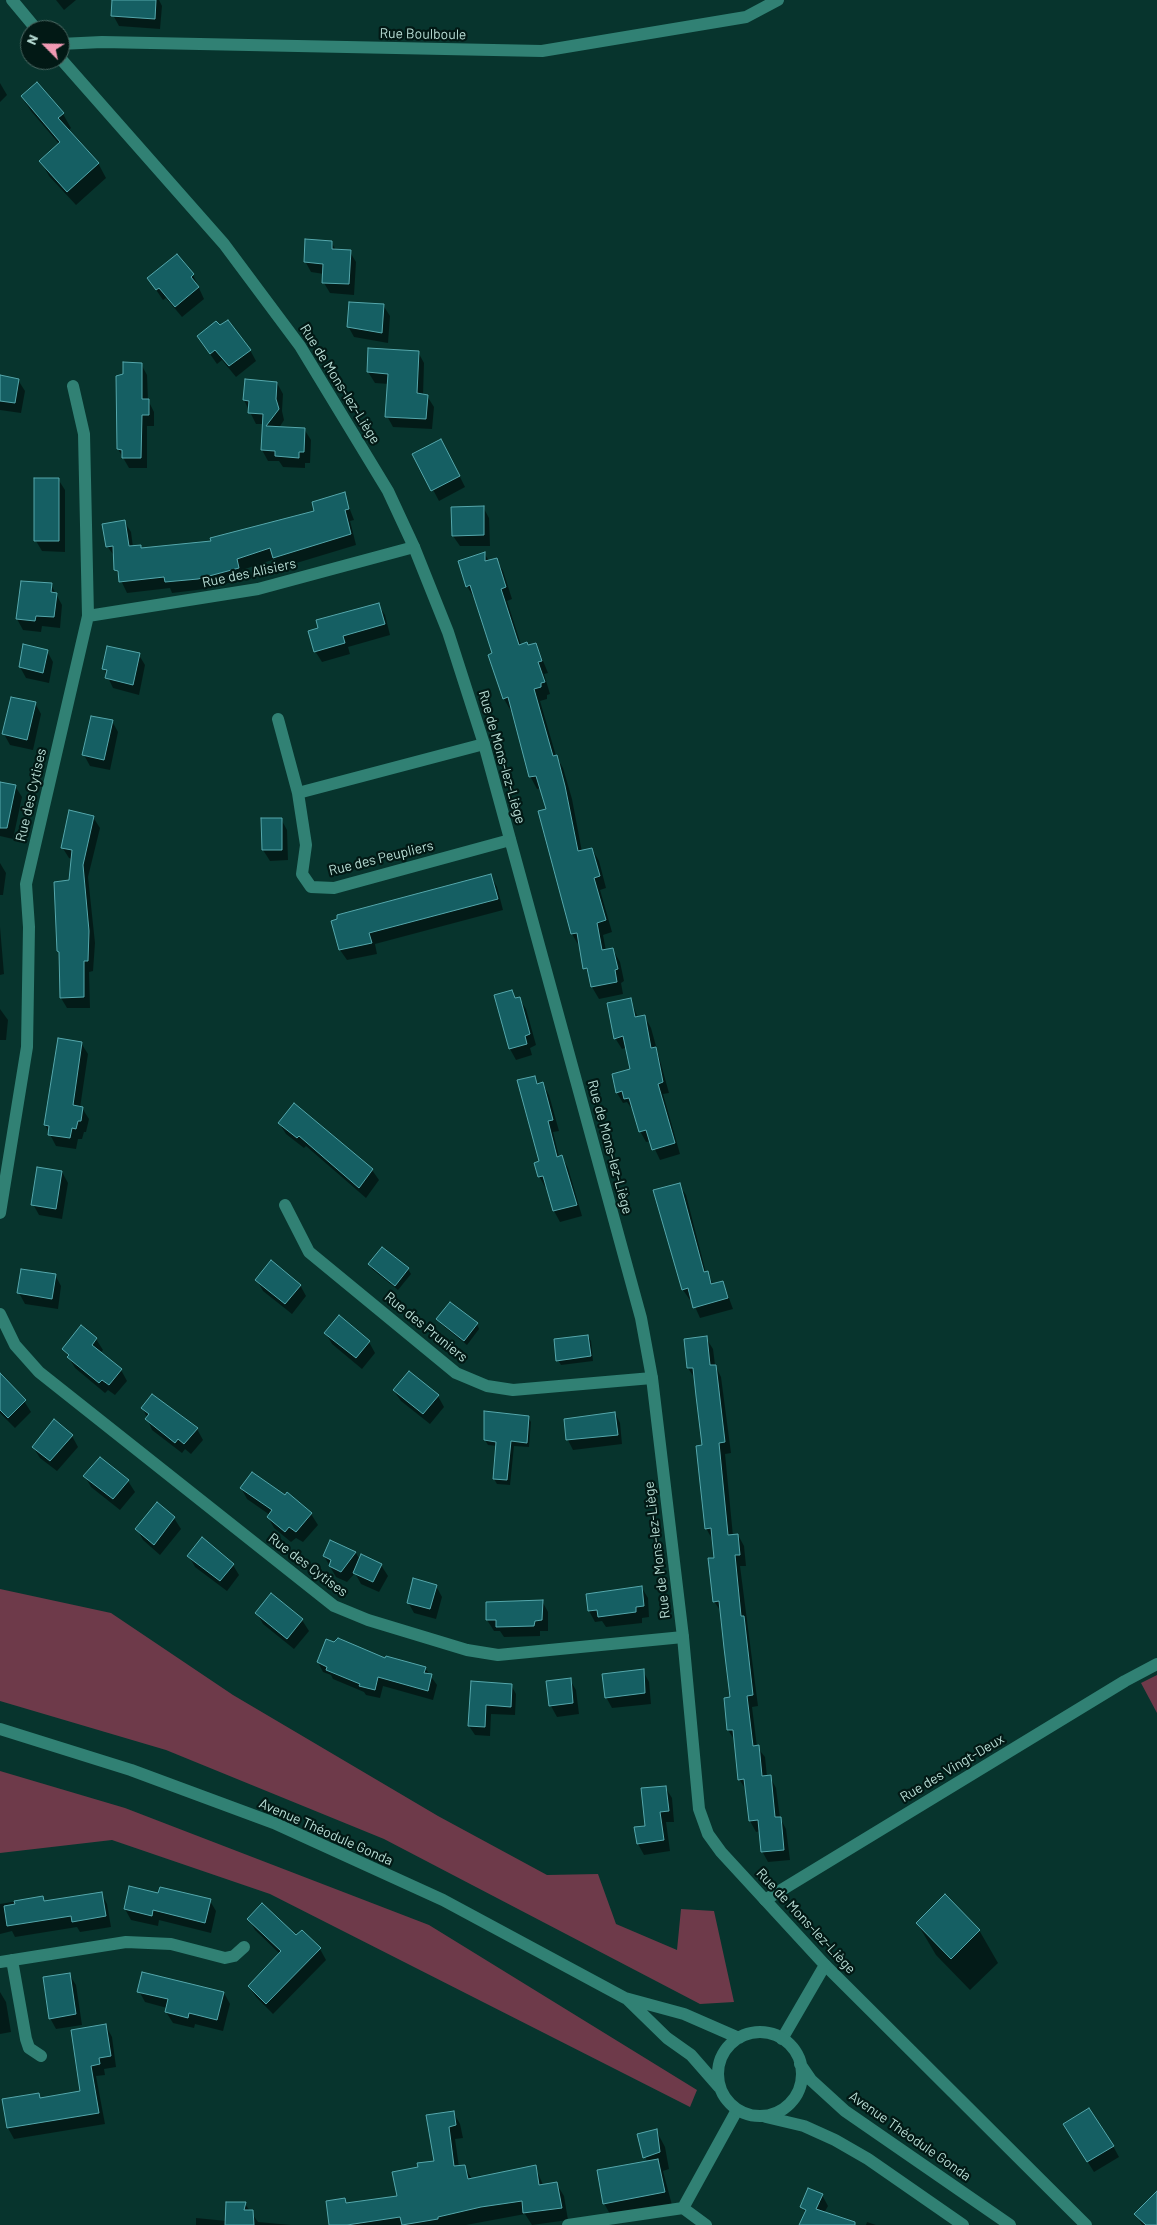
<!DOCTYPE html>
<html>
<head>
<meta charset="utf-8">
<style>
	body { margin:0 }
	#map { position:relative; width:1157px; height:2225px; overflow:hidden; background:#07342d; font-family:Barlow,sans-serif }
	canvas { display:block }
	.north { position:absolute; left:20px; top:20px; width:50px; height:50px; box-sizing:border-box; background:#021915; border:1px solid #4b6862; border-radius:50%; rotate:293deg; font-size:14px; font-weight:700; line-height:20px; text-align:center; color:#b9ded6 }
	.north::after { content:''; display:block; margin:auto; width:18px; height:22px; background:#f19ab4; clip-path:polygon(50% 0,100% 100%,50% 72%,0 100%) }
</style>
</head>
<body>
<div id="map">
<canvas width="1157" height="2225"></canvas>
<div class="north">N</div>
</div>
<script>
const context = document.querySelector('canvas').getContext('2d');
context.lineJoin = 'round';
function paint(path, color) { context.fillStyle = color; context.fill(path, 'evenodd'); }
const toPath = rows => new Path2D(rows.map(r => 'M' + r).join(''));
function trace(path, color, width, dash) { context.strokeStyle = color; context.lineWidth = width; context.lineCap = dash ? 'butt' : 'round'; context.setLineDash(dash || []); context.stroke(path); }
function label(font, color, halo, rows, align = 'center') {
  context.font = font + ' Barlow,sans-serif'; context.lineWidth = 4.5; context.setLineDash([]); context.textBaseline = 'middle'; context.strokeStyle = halo; context.fillStyle = color; for (const [text, x, y, turn = 0] of rows) {
    context.save(); context.translate(x, y); context.rotate((+turn || 0) * Math.PI / 180); context.textAlign = isNaN(turn) ? turn : align; if (halo) context.strokeText(text, 0, 0); context.fillText(text, 0, 0); context.restore();
  }
}
const green = toPath([
	[0,1589,111,1613,233,1695,438,1816,547,1875,598,1874,616,1924,677,1950,681,1909,714,1911,734,2002,700,2004,384,1839,166,1750,0,1701],
	[1157,1675,1157,1713,1141,1683],
	[0,1771,125,1808,429,1925,697,2090,690,2107,270,1894,112,1840,0,1853]
]);
const shadow = toPath([
	[56,0,76,0,64,10],
	[114,0,159,0,162,6,160,29,119,26,113,15],
	[0,83,7,95,0,102],
	[22,97,63,114,71,128,68,131,98,163,106,178,76,205,49,176,41,161,60,145,31,111],
	[331,242,336,250,350,252,356,262,354,295,330,293,324,283,324,274,311,272,305,261],
	[177,255,193,275,204,299,182,317,166,298,163,300,148,278],
	[383,305,390,316,388,343,354,337,348,326],
	[198,337,250,350,256,361,236,377,222,360,217,364],
	[370,349,418,352,424,363,423,396,427,396,434,407,432,429,393,427,387,416,389,384,375,383,368,372],
	[141,364,147,375,148,400,154,412,154,426,147,426,147,468,129,468,118,449,124,375],
	[0,377,18,380,25,391,21,413,0,410],
	[277,383,283,394,282,411,284,420,279,428,304,429,311,440,310,463,305,463,305,468,283,467,279,461,268,461,262,450,263,424,256,424,244,400],
	[447,451,465,487,439,501,414,454],
	[58,479,65,490,65,552,42,551,36,541],
	[344,494,354,520,350,521,356,545,280,568,275,559,242,570,244,579,205,589,172,593,170,588,127,593,116,570,115,557,107,546,124,521,131,532,133,547,140,546,142,549,213,542,316,512],
	[483,507,489,518,490,546,460,546,453,536],
	[484,553,489,561,496,559,503,571,512,599,507,601,521,645,536,644,548,673,544,674,550,694,547,695,547,699,540,701,556,756,563,768,572,799,582,852,592,849,599,861,606,888,600,890,612,932,603,935,606,951,613,950,620,962,624,981,621,983,623,994,599,999,592,987,579,946,572,934,541,788,537,789,530,776,513,710,511,711,504,699,490,655,493,654,474,598,467,586],
	[22,583,51,585,62,605,60,628,42,626,41,632,23,630,17,619],
	[378,604,385,615,390,635,348,647,350,654,322,662,315,651],
	[24,646,47,651,53,662,49,683,26,678,20,667],
	[139,655,145,665,139,695,113,688,104,669],
	[35,703,41,714,33,750,10,745,4,734],
	[112,721,118,732,110,770,90,766,84,755],
	[0,783,15,786,22,797,13,839,0,836],
	[93,817,100,828,88,877,95,943,93,971,89,972,90,1008,67,1008,61,998,72,859,69,858,62,847],
	[281,819,287,830,288,860,270,861,263,850],
	[0,863,6,873,3,895,0,895],
	[491,876,497,887,503,910,375,944,377,954,347,960,340,950,339,920],
	[0,927,4,974,0,975],
	[512,991,516,999,519,998,526,1009,536,1045,530,1048,532,1055,516,1060,510,1049],
	[630,999,638,1018,645,1017,651,1028,669,1093,663,1094,680,1154,660,1160,651,1141,646,1142,640,1131,634,1109,632,1109,627,1102,623,1103,617,1093,632,1070,627,1047,622,1049,615,1038],
	[0,1009,8,1020,6,1040,0,1040],
	[59,1039,81,1043,88,1054,80,1108,82,1108,89,1119,86,1132,84,1132,82,1139,78,1139,76,1149,56,1146,45,1125],
	[534,1077,539,1085,543,1084,549,1095,559,1131,553,1132,559,1157,562,1157,568,1168,582,1216,560,1222,554,1211,547,1187,545,1187,539,1176,541,1162],
	[279,1123,372,1170,379,1180,366,1198,306,1146,304,1148,286,1134],
	[62,1172,68,1183,62,1219,39,1215,33,1204],
	[679,1185,686,1195,706,1273,714,1285,723,1282,733,1309,700,1318,692,1300,690,1300,683,1290,655,1191],
	[369,1264,408,1269,411,1274,398,1290,372,1269],
	[55,1275,61,1286,58,1309,25,1304,19,1293],
	[257,1280,300,1285,306,1296,292,1314,263,1291],
	[438,1319,477,1324,479,1329,467,1345,441,1324],
	[326,1333,369,1342,375,1353,362,1369,332,1344],
	[588,1336,591,1341,593,1361,561,1365,558,1360],
	[706,1338,713,1349,715,1365,721,1377,731,1453,725,1454,733,1536,738,1535,744,1546,746,1566,740,1566,758,1706,752,1707,757,1747,765,1757,767,1777,770,1777,776,1788,780,1818,786,1829,790,1860,768,1862,762,1851,760,1831,756,1832,750,1821,746,1790,739,1779,735,1741,728,1730,731,1698,721,1612,714,1601,716,1559,712,1539,706,1528,703,1446,695,1379,688,1368],
	[96,1339,103,1350,100,1353,121,1370,127,1381,115,1395,108,1390,105,1393,75,1368,64,1349],
	[0,1375,24,1401,31,1412,15,1428,0,1413],
	[394,1391,438,1396,444,1407,430,1424,401,1401],
	[143,1408,197,1429,203,1440,191,1454,185,1449,182,1453,152,1430],
	[615,1413,620,1423,622,1444,573,1450,568,1440,565,1420],
	[528,1417,531,1422,529,1447,514,1446,510,1485,497,1484,494,1479,497,1446,488,1445,485,1440],
	[72,1436,78,1447,57,1471,40,1458,33,1447],
	[100,1458,128,1481,135,1492,120,1510,91,1487,85,1476],
	[241,1488,311,1514,318,1525,303,1542,296,1538,291,1542,274,1528,268,1517,270,1515,247,1499],
	[157,1504,174,1518,181,1529,160,1555,143,1540,137,1529],
	[331,1542,356,1553,360,1560,381,1565,388,1576,379,1592,361,1584,355,1573,347,1582,336,1577,324,1556],
	[189,1556,233,1565,239,1575,227,1591,195,1567],
	[436,1586,442,1597,436,1619,414,1613,408,1602],
	[642,1588,648,1598,649,1617,642,1618,642,1623,606,1627,602,1621,595,1622,589,1611],
	[542,1601,548,1612,548,1631,540,1631,540,1636,504,1637,500,1631,494,1631,487,1620],
	[257,1613,302,1620,309,1631,294,1649,263,1624],
	[386,1660,425,1668,437,1685,433,1700,383,1686,380,1698,366,1695,364,1692,333,1679,331,1675,323,1672,318,1662],
	[643,1671,649,1682,651,1704,612,1708,606,1697],
	[570,1680,576,1690,579,1714,557,1717,551,1706,548,1682],
	[472,1683,511,1685,516,1694,515,1715,491,1714,490,1736,475,1735,469,1726],
	[665,1787,672,1798,674,1822,666,1822,670,1851,644,1855,638,1844,636,1828,646,1827],
	[101,1893,107,1904,111,1927,80,1932,77,1927,15,1937,12,1931,0,1934,0,1904,42,1897,45,1902],
	[159,1894,210,1901,216,1911,211,1933,159,1920,158,1926,131,1920,125,1909],
	[249,1919,320,1949,326,1960,273,2014,256,1997,249,1986,280,1954,255,1930],
	[917,1923,979,1930,998,1963,970,1990,936,1955],
	[69,1974,76,1985,82,2025,56,2029,50,2018],
	[139,1991,224,1993,230,2004,223,2031,195,2024,194,2028,173,2023,166,2012,167,2008,145,2002],
	[0,1992,6,2002,11,2032,0,2034],
	[106,2026,112,2037,116,2067,104,2069,105,2075,96,2076,105,2124,14,2139,8,2128,38,2094,41,2099,82,2092,73,2031],
	[453,2112,460,2124,463,2138,455,2139,459,2167,464,2166,472,2179,535,2166,543,2185,556,2183,564,2196,568,2220,532,2225,525,2214,466,2225,331,2225,344,2199,347,2204,398,2197,419,2168,436,2162],
	[656,2130,665,2147,669,2169,663,2171,673,2209,613,2220,604,2203,647,2162,639,2135],
	[1071,2135,1113,2146,1119,2157,1094,2172],
	[822,2195,828,2206,824,2213,845,2225,801,2225,806,2214,802,2207],
	[245,2204,258,2222,291,2225,196,2225,196,2218,227,2221],
	[1157,2207,1157,2225,1142,2225,1136,2214],
	[867,2222,876,2225,866,2225]
]);
const building = toPath([
	[112,0,156,0,155,19,111,16,112,0],
	[37,82,64,113,58,118,99,163,67,192,39,161,60,142,21,96,37,82],
	[305,239,332,241,332,249,351,250,349,284,322,283,323,264,304,262,305,239],
	[177,254,194,274,191,277,199,287,175,307,159,288,156,290,147,278,177,254],
	[349,302,384,304,382,333,347,327,349,302],
	[228,320,251,350,229,366,215,350,210,354,197,336,216,321,220,325,228,320],
	[368,348,419,351,417,393,428,395,426,419,385,417,388,374,367,372,368,348],
	[123,362,142,363,142,399,149,399,149,415,142,415,141,458,122,458,122,450,117,449,116,376,123,374,123,362],
	[0,375,19,379,15,403,0,401,0,375],
	[245,379,277,382,276,399,279,409,266,426,305,428,304,452,299,452,299,458,275,456,275,451,261,450,263,414,248,413,249,401,243,400,245,379],
	[441,439,460,476,431,491,412,454,441,439],
	[34,478,59,478,59,541,34,541,34,478],
	[345,492,349,509,345,510,351,534,273,558,270,548,237,559,239,568,198,579,165,582,164,577,119,582,118,571,114,570,113,546,106,547,102,524,125,520,129,546,141,545,141,548,211,541,210,538,314,511,312,502,345,492],
	[484,506,484,535,452,536,451,507,484,506],
	[485,552,485,561,497,558,506,587,501,589,519,645,527,642,528,645,536,643,542,661,538,662,545,682,541,683,541,687,534,689,553,756,557,755,565,786,578,851,592,848,600,876,594,878,606,920,597,923,602,950,613,948,618,969,615,970,617,982,591,987,587,968,583,969,577,933,571,934,538,811,546,809,536,776,529,777,508,697,503,699,488,655,492,653,470,585,466,587,458,561,485,552],
	[21,581,52,583,51,592,57,593,54,617,36,616,35,621,16,619,21,581],
	[379,603,385,624,343,636,345,643,314,652,308,631,318,628,316,620,379,603],
	[23,644,48,650,43,673,19,667,23,644],
	[107,646,140,653,133,685,105,678,107,670,102,669,107,646],
	[11,697,36,702,27,740,2,734,11,697],
	[91,716,113,720,104,760,82,755,91,716],
	[0,782,16,785,7,828,0,828,0,782],
	[69,810,94,816,83,865,89,931,88,961,84,961,84,997,60,998,59,952,57,951,54,882,69,880,72,850,61,848,69,810],
	[261,818,282,818,282,850,262,850,261,818],
	[491,874,498,899,369,933,372,943,339,950,331,921,337,919,337,915,491,874],
	[512,990,515,998,520,997,530,1034,525,1036,527,1044,509,1049,494,995,512,990],
	[631,998,635,1017,645,1015,651,1048,656,1047,663,1082,658,1084,675,1143,652,1150,646,1130,639,1132,629,1098,624,1099,622,1091,616,1093,612,1074,630,1069,623,1036,614,1039,607,1003,631,998],
	[58,1038,82,1042,73,1105,83,1107,81,1121,78,1121,76,1129,72,1128,70,1138,48,1135,49,1126,44,1125,58,1038],
	[535,1076,537,1084,543,1082,553,1120,548,1121,557,1157,562,1155,577,1205,553,1211,543,1176,538,1177,534,1163,539,1161,517,1080,535,1076],
	[294,1103,373,1169,359,1188,299,1136,297,1138,278,1123,294,1103],
	[37,1167,62,1171,56,1209,31,1205,37,1167],
	[680,1183,704,1272,708,1271,711,1284,723,1281,728,1298,693,1308,688,1288,682,1290,653,1190,680,1183],
	[382,1247,409,1268,395,1286,368,1264,382,1247],
	[271,1260,301,1285,285,1304,255,1280,271,1260],
	[21,1269,56,1274,52,1299,17,1293,21,1269],
	[450,1302,478,1323,464,1341,436,1319,450,1302],
	[339,1315,370,1341,356,1358,324,1333,339,1315],
	[81,1325,97,1338,92,1345,122,1369,109,1385,102,1380,99,1383,67,1357,69,1355,62,1349,81,1325],
	[588,1335,591,1356,556,1361,554,1339,588,1335],
	[707,1336,710,1365,716,1365,725,1442,719,1443,728,1535,738,1534,740,1555,735,1555,741,1616,744,1616,753,1695,747,1696,753,1746,759,1745,762,1776,771,1775,775,1817,781,1817,784,1850,761,1852,758,1820,749,1821,744,1779,738,1780,733,1730,727,1730,724,1698,730,1697,724,1648,719,1601,713,1602,708,1558,714,1558,711,1528,705,1529,696,1446,702,1445,696,1396,693,1368,687,1368,684,1339,707,1336],
	[409,1371,439,1395,423,1414,393,1390,409,1371],
	[0,1373,26,1400,8,1418,0,1410,0,1373],
	[152,1394,198,1428,184,1444,178,1439,175,1443,145,1419,149,1414,141,1408,152,1394],
	[484,1411,529,1416,527,1443,511,1441,507,1480,493,1479,496,1442,484,1440,484,1411],
	[615,1412,618,1435,566,1440,564,1419,615,1412],
	[54,1419,73,1435,50,1461,32,1447,54,1419],
	[100,1457,129,1480,113,1499,83,1476,100,1457],
	[252,1472,285,1495,287,1492,312,1513,296,1532,289,1527,285,1532,267,1517,272,1510,240,1488,252,1472],
	[157,1502,175,1517,154,1545,135,1529,157,1502],
	[202,1537,234,1564,220,1581,187,1556,202,1537],
	[330,1540,356,1552,341,1572,329,1566,331,1560,323,1556,330,1540],
	[361,1554,382,1564,373,1582,353,1573,361,1554],
	[413,1578,437,1585,430,1609,407,1603,413,1578],
	[642,1586,644,1606,636,1607,636,1612,598,1617,597,1610,588,1611,586,1594,642,1586],
	[271,1593,303,1619,287,1639,255,1613,271,1593],
	[543,1600,542,1620,535,1621,534,1626,496,1627,496,1620,486,1620,486,1602,543,1600],
	[338,1638,385,1658,386,1656,426,1667,424,1673,432,1674,428,1691,378,1677,375,1690,359,1686,360,1684,326,1670,327,1667,317,1662,326,1639,334,1642,338,1638],
	[644,1669,645,1693,605,1698,602,1674,644,1669],
	[571,1678,573,1703,549,1706,546,1681,571,1678],
	[471,1681,512,1684,511,1707,486,1705,485,1727,468,1726,471,1681],
	[666,1786,669,1811,660,1812,664,1840,637,1844,634,1827,645,1826,641,1788,666,1786],
	[129,1886,158,1893,160,1887,211,1899,205,1923,153,1910,152,1916,124,1909,129,1886],
	[102,1892,106,1916,72,1922,71,1916,7,1926,4,1906,15,1904,14,1901,43,1896,44,1901,102,1892],
	[945,1894,980,1930,951,1959,916,1923,945,1894],
	[262,1903,296,1935,302,1930,321,1948,266,2004,248,1986,281,1951,247,1919,262,1903],
	[142,1972,224,1992,217,2020,189,2013,188,2018,165,2012,168,1999,137,1992,142,1972],
	[70,1973,76,2014,49,2019,43,1977,70,1973],
	[106,2024,111,2056,99,2058,100,2064,91,2066,99,2113,7,2128,2,2099,39,2093,40,2098,80,2091,71,2030,106,2024],
	[1089,2108,1114,2146,1087,2162,1063,2124,1089,2108],
	[454,2111,456,2125,449,2127,454,2166,465,2165,468,2179,536,2165,539,2185,557,2182,562,2208,523,2213,522,2201,481,2207,438,2217,438,2219,402,2225,400,2217,347,2225,329,2225,326,2201,345,2198,346,2203,397,2196,392,2172,418,2167,417,2163,434,2161,426,2115,454,2111],
	[657,2129,660,2152,643,2158,637,2134,657,2129],
	[658,2159,665,2192,603,2204,597,2170,658,2159],
	[808,2188,823,2194,816,2209,855,2222,855,2225,799,2225,806,2210,800,2207,808,2188],
	[1157,2191,1157,2225,1146,2225,1134,2214,1157,2191],
	[226,2202,246,2202,244,2210,253,2210,254,2225,225,2225,226,2202]
]);
const minor = toPath([
	[60,44,102,42,542,51,746,17,778,0],
	[88,616,258,589,414,547],
	[278,719,298,793,306,845,302,874,311,887,334,888,510,840],
	[298,793,484,744],
	[285,1205,309,1252,456,1373,487,1386,513,1390,652,1378],
	[0,1213,27,1047,29,927,26,884,88,616,84,434,73,386],
	[0,1314,15,1345,39,1372,334,1606,368,1620,467,1650,498,1655,683,1637],
	[765,1900,1125,1681,1157,1664],
	[12,1960,26,2039,29,2048,41,2056],
	[0,1962,126,1942,171,1944,225,1958,234,1956,244,1947],
	[825,1965,1086,2225],
	[683,2208,706,2225]
]);
const tertiary = toPath([
	[12,0,37,30],
	[60,58,224,244,300,346,388,491,414,547,448,632,484,744,641,1318,652,1378,683,1637,699,1809,708,1834,721,1852,825,1965,782,2039],
	[568,2225,683,2208,737,2110]
]);
const secondary = toPath([
	[0,1729,131,1770,274,1823,443,1900,625,1998,684,2014,739,2038],
	[627,1999,667,2038,691,2055,719,2087],
	'718 2074a42 42 0 1 1 84 0a42 42 0 1 1-84 0Z',
	[800,2064,811,2080,845,2111,1010,2225],
	[766,2117,804,2126,835,2140,868,2159,963,2225]
]);
const streetNames = [
	["Rue Boulboule",423,34,1],
	["Rue de Mons-lez-Liège",340,384,58],
	["Rue des Alisiers",249,573,-12],
	["Rue de Mons-lez-Liège",502,757,74],
	["Rue des Cytises",31,795,-77],
	["Rue des Peupliers",381,858,-14],
	["Rue de Mons-lez-Liège",610,1147,75],
	["Rue des Pruniers",426,1327,39],
	["Rue de Mons-lez-Liège",657,1550,-97],
	["Rue des Cytises",308,1565,37],
	["Rue des Vingt-Deux",952,1768,-31],
	["Avenue Théodule Gonda",326,1832,24],
	["Rue de Mons-lez-Liège",806,1921,47],
	["Avenue Théodule Gonda",910,2136,35]
];
paint(green, '#6e3a4a');
paint(shadow, '#0007');
paint(building, '#155f63');
trace(building, '#55a7ac', 1);
trace(minor, '#318174', 12);
trace(tertiary, '#318174', 12);
trace(secondary, '#318174', 12);
label('14px', '#b9ded6', '#021915', streetNames);
</script>
</body>
</html>
